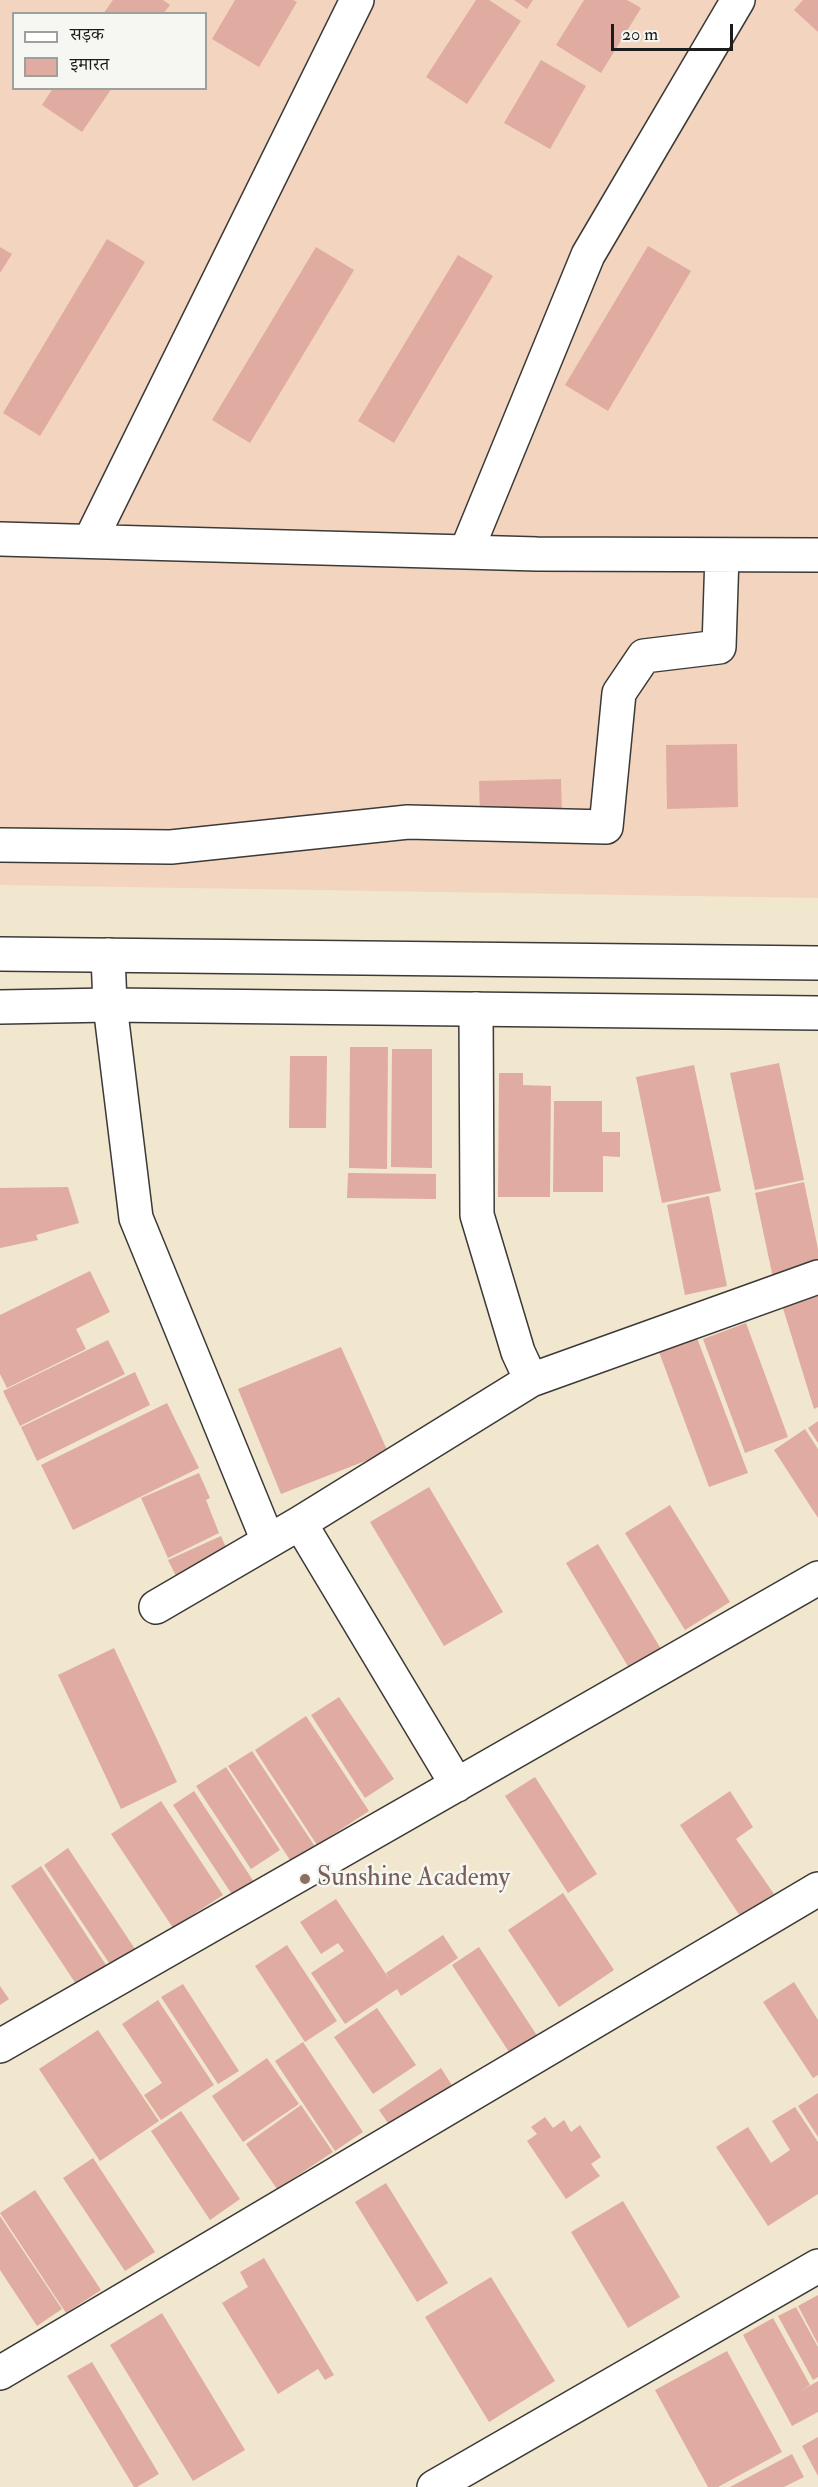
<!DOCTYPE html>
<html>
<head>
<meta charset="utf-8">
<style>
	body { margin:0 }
	#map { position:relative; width:818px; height:2487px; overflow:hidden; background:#f1e6ce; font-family:"IM FELL Double Pica","Noto Serif Devanagari",serif }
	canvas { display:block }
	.legend { position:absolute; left:12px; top:12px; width:195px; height:78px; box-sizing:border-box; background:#f6f6f2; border:2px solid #9f9f9c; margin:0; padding:8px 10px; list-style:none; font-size:18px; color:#1c1c1c }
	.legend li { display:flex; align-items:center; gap:12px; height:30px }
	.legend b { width:30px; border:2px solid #9f9f9c }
	.scale { position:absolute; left:611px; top:24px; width:122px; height:27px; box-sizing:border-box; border:3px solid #1c1c1c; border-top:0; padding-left:8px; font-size:18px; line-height:21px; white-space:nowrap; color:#1c1c1c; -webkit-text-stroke:4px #f6f6f2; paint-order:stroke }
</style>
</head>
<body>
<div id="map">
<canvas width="818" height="2487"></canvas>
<ul class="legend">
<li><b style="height:8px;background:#fff"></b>सड़क</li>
<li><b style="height:16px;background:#e0aca1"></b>इमारत</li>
</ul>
<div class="scale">20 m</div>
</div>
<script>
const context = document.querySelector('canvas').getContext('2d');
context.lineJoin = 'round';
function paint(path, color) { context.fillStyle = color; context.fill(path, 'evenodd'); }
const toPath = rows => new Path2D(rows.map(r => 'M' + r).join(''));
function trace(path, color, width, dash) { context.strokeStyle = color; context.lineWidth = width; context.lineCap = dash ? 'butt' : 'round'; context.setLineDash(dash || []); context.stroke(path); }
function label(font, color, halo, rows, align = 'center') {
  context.font = font + ' "IM FELL Double Pica",serif'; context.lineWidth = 5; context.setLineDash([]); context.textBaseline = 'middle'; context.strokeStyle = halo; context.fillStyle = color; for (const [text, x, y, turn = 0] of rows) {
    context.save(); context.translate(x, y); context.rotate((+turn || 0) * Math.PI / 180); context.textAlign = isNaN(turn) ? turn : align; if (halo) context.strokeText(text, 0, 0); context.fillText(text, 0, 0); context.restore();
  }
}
const built = toPath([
	[0,0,818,0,818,898,0,885],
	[14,14,206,14,206,88,14,88]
]);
const building = toPath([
	[113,0,163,0,170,5,163,14,103,14],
	[235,0,293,0,297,2,259,67,212,39],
	[476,0,489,0,521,21,467,104,426,77],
	[514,0,533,0,527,9],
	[584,0,627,0,641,8,601,73,556,45],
	[803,0,818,0,818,32,794,10],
	[541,60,586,86,550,149,504,123],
	[53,88,112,88,82,132,42,105],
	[107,239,145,262,40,436,3,413],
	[648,246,691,271,608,411,565,385],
	[0,247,12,254,0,273],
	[316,247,354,270,250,443,212,420],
	[458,255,493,276,394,443,358,421],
	[737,744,738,807,667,809,666,745],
	[561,779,562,814,480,815,479,781],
	[350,1047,388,1047,387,1169,349,1168],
	[392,1049,432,1049,432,1168,391,1167],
	[290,1056,327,1056,326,1128,289,1128],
	[779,1063,804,1180,755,1190,730,1073],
	[694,1065,721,1191,662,1203,636,1077],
	[499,1073,523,1073,523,1085,551,1086,550,1197,498,1197],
	[554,1101,602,1101,602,1132,620,1132,620,1157,603,1156,603,1192,553,1192],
	[348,1173,436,1174,436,1199,347,1198],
	[804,1182,818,1249,818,1269,773,1278,755,1193],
	[68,1187,79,1223,36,1235,38,1240,0,1248,0,1188],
	[709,1196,727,1286,685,1295,667,1205],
	[90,1271,110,1312,76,1329,86,1349,7,1388,0,1374,0,1315],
	[818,1294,818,1407,814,1409,782,1305],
	[746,1323,788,1437,745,1453,703,1339],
	[697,1338,748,1473,709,1487,659,1352],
	[108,1340,125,1374,20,1426,3,1391],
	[341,1347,388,1452,281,1494,238,1389],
	[135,1372,150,1405,37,1461,21,1427],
	[167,1403,199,1468,73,1530,41,1465],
	[818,1421,818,1443,808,1428],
	[805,1429,818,1449,818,1518,774,1450],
	[199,1473,210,1498,206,1500,219,1533,168,1558,141,1498],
	[429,1487,503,1612,444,1646,370,1522],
	[670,1505,730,1602,685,1630,625,1533],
	[221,1536,230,1557,178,1580,168,1560],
	[598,1544,661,1649,629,1668,566,1563],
	[114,1648,177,1782,121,1809,58,1675],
	[339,1697,394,1779,365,1798,311,1715],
	[306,1716,369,1811,317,1845,255,1750],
	[252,1751,316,1848,292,1863,228,1766],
	[226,1767,280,1850,251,1869,196,1786],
	[535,1777,597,1874,568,1893,505,1796],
	[194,1791,254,1882,233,1896,173,1805],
	[730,1791,753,1827,736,1839,774,1894,740,1916,680,1825],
	[161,1801,223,1895,173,1928,111,1834],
	[68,1848,137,1952,113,1969,44,1865],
	[41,1866,110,1971,80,1990,11,1886],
	[563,1893,614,1970,559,2007,508,1930],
	[336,1899,390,1980,386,1973,443,1935,458,1958,401,1996,397,1989,345,2024,311,1973,344,1951,338,1943,321,1954,300,1922],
	[287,1945,337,2021,305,2042,255,1966],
	[479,1947,538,2037,511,2055,452,1965],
	[794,1982,818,2020,818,2075,813,2078,763,2002],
	[183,1984,239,2071,218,2084,161,1997],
	[0,1986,9,1999,0,2005],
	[158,2000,214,2085,161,2120,144,2095,162,2083,122,2024],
	[377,2008,416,2065,373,2094,334,2037],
	[98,2030,159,2121,100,2161,39,2069],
	[303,2042,363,2132,335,2151,275,2061],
	[267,2058,299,2104,243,2142,212,2096],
	[441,2068,453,2087,392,2129,379,2110],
	[818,2093,818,2137,798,2106],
	[301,2105,333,2152,277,2189,246,2144],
	[795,2107,818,2142,818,2194,768,2226,716,2147,748,2127,771,2163,790,2150,772,2121],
	[181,2111,240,2199,210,2220,151,2131],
	[545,2117,553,2128,564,2120,571,2132,580,2125,601,2157,591,2164,600,2176,566,2199,527,2141,537,2134,531,2127],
	[93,2158,155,2252,125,2271,63,2178],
	[386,2183,448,2283,417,2302,355,2202],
	[35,2190,101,2290,66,2313,0,2213],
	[623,2201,680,2297,628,2328,571,2232],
	[0,2216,62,2309,37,2326,0,2270],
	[264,2258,334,2375,325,2380,318,2369,278,2394,222,2303,248,2287,240,2272],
	[491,2277,555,2381,489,2422,425,2317],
	[818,2295,818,2344,798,2306],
	[796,2307,818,2347,818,2377,813,2380,778,2316],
	[162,2313,245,2450,193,2481,110,2345],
	[773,2318,810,2385,799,2392,818,2381,818,2412,792,2426,743,2335],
	[727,2351,782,2452,718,2487,708,2487,655,2390],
	[92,2362,159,2474,137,2487,134,2487,67,2376],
	[818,2437,818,2476,802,2446],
	[792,2454,804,2477,784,2487,730,2487]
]);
const street = toPath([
	[0,539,537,554,818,555],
	[90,541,357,0],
	[466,552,588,255,738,0],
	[0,845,171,847,408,822,606,827,619,693,644,656,719,647,722,555],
	[108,955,110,1005,136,1218,268,1541],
	[476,1009,477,1215,518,1352,531,1380],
	[300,1523,457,1785],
	[156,1607,300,1523,531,1380,818,1277],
	[0,2046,818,1578],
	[0,2373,818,1889],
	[434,2487,818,2266]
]);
const secondary = toPath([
	[0,954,818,963],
	[0,1007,110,1005,818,1013]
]);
const markers = [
	[305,1879,6,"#8d6e63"]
];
const educationNames = [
	["Sunshine Academy",317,1879]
];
paint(built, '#f3d4bf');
paint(building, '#e0aca1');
trace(street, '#3c3a37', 36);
trace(secondary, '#3c3a37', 36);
trace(street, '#fff', 33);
trace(secondary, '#fff', 33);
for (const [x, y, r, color] of markers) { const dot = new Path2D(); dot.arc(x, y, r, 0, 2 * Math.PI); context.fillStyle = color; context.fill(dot); trace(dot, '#f6f6f2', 2); }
label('26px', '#785e54', '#f6f6f2', educationNames, 'left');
</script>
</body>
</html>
